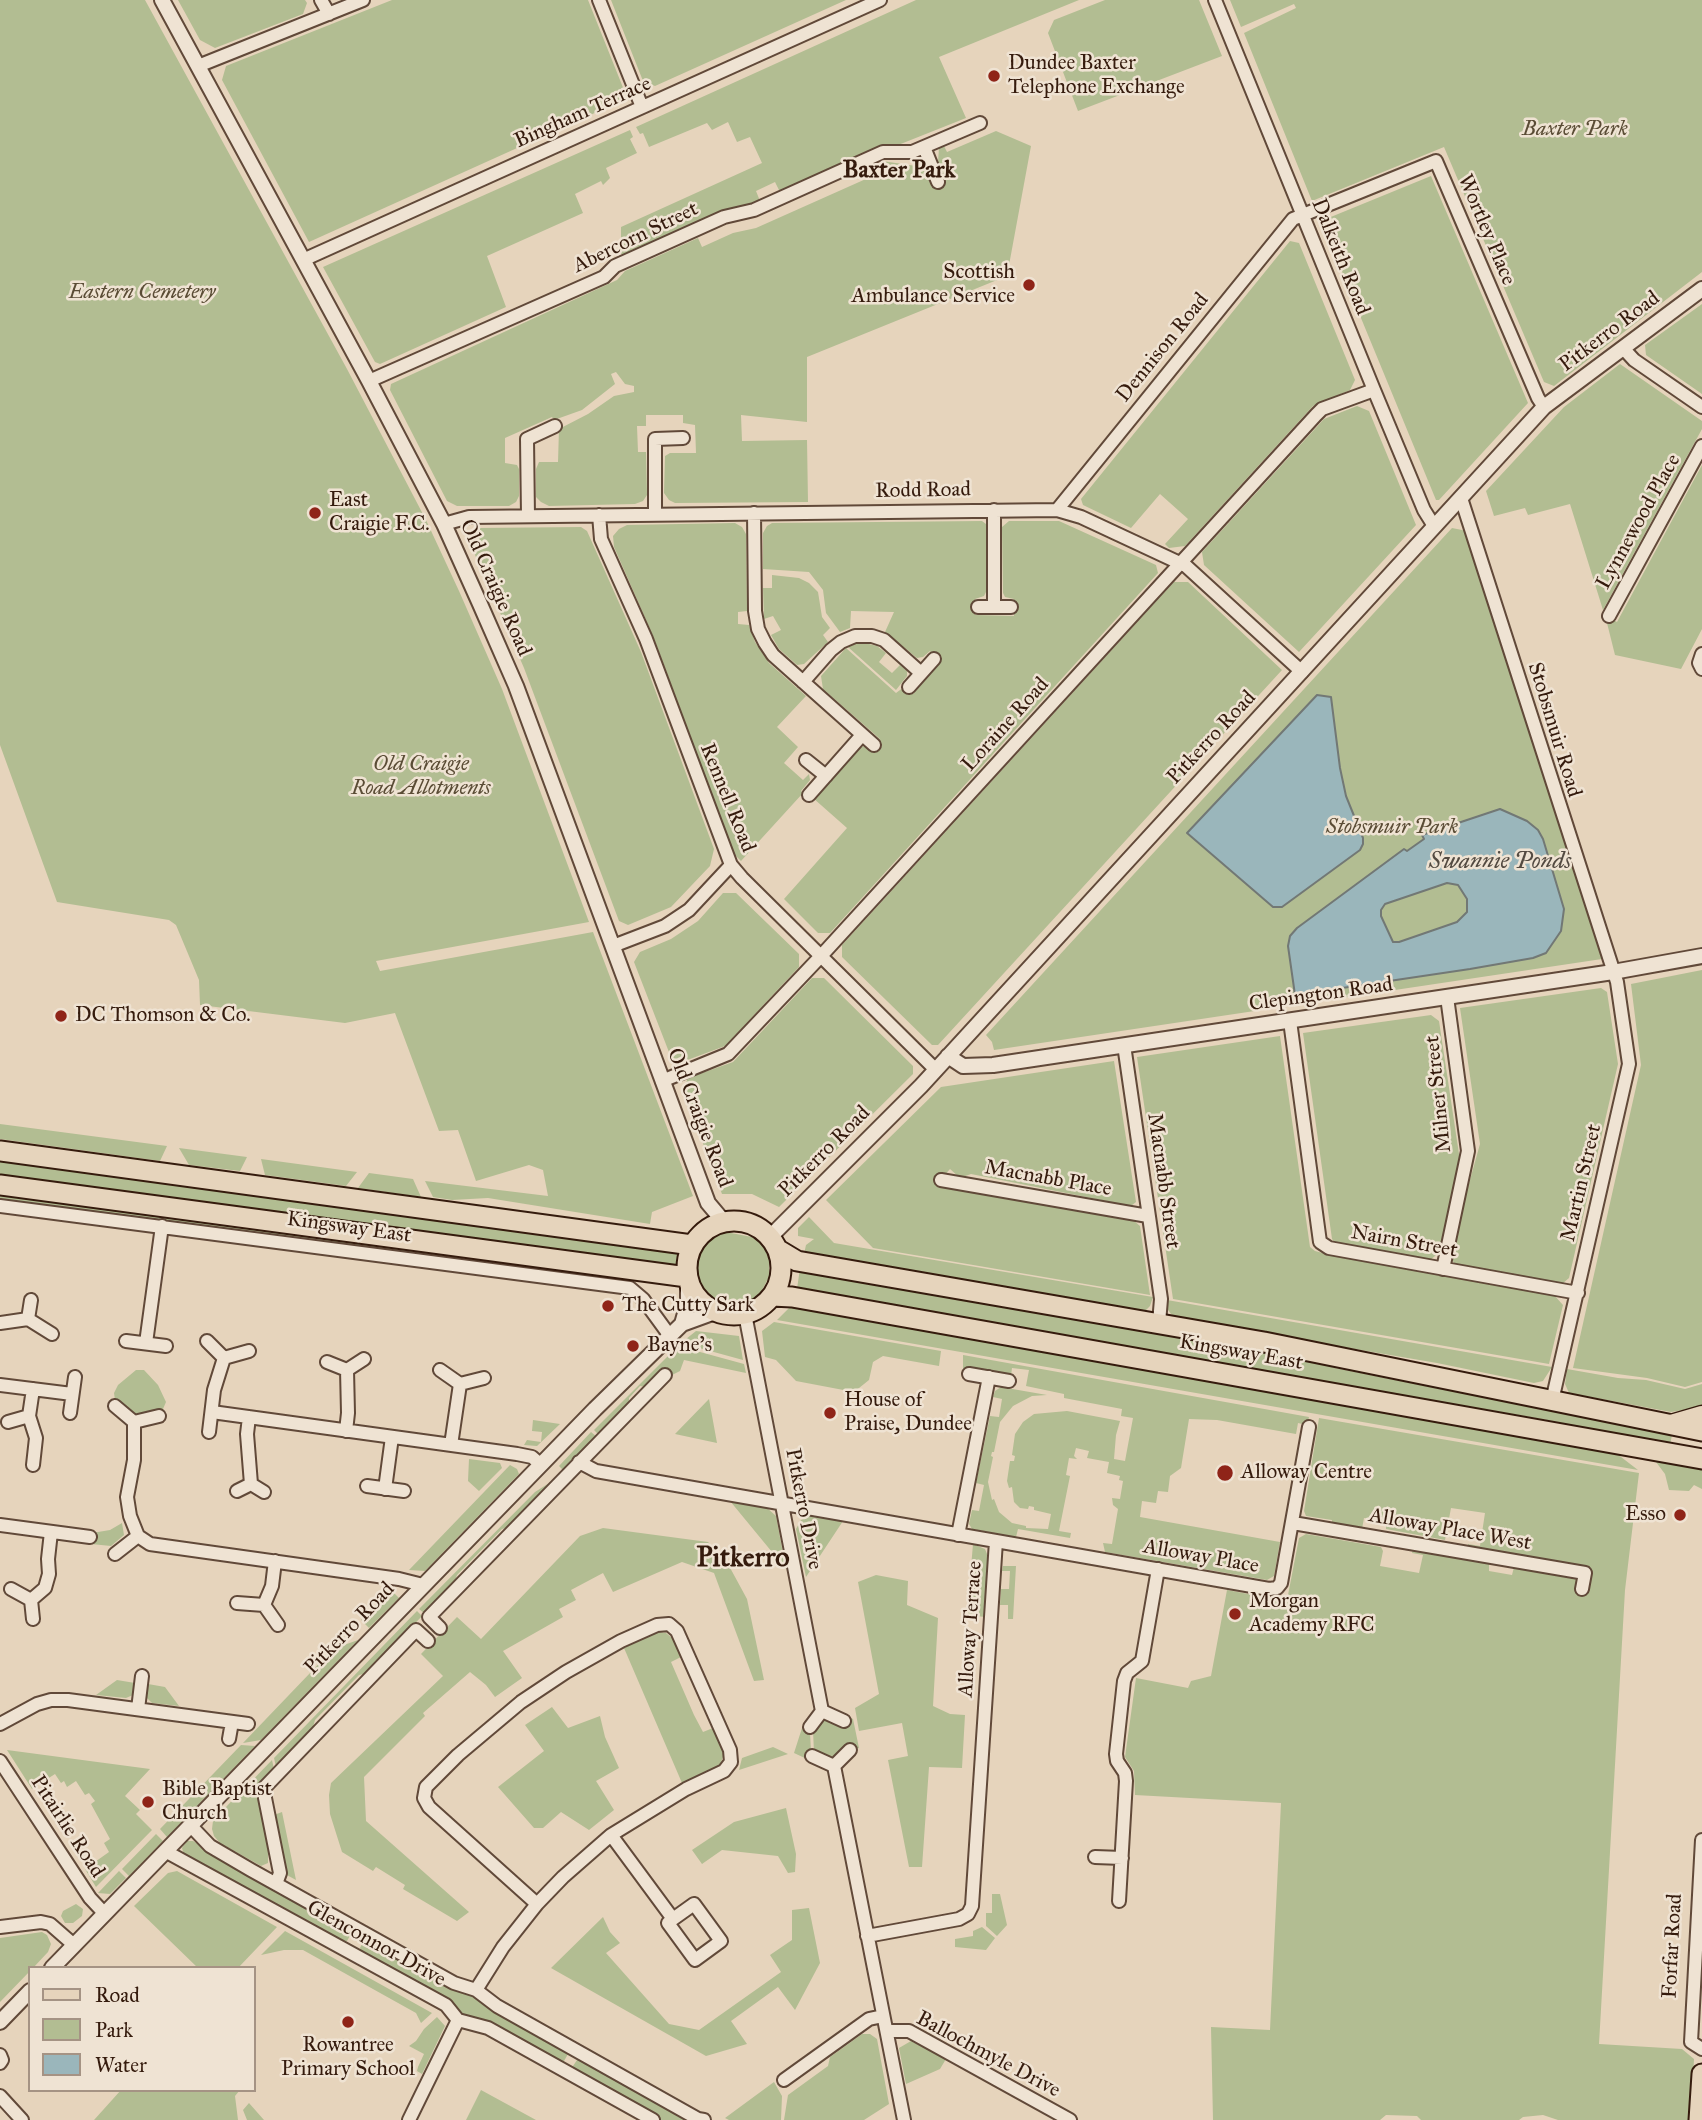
<!DOCTYPE html>
<html>
<head>
<meta charset="utf-8">
<style>
	body { margin:0 }
	#map { position:relative; width:1702px; height:2120px; overflow:hidden; background:#e6d4bc; font-family:"IM FELL Great Primer",serif }
	canvas { display:block }
	.legend { position:absolute; left:28px; top:1966px; width:228px; height:126px; box-sizing:border-box; background:#efe3d3; border:2px solid #a59384; margin:0; padding:9px 12px; list-style:none; font-size:21px; color:#351b0d }
	.legend li { display:flex; align-items:center; gap:14px; height:35px }
	.legend b { width:35px; border:2px solid #a59384 }
</style>
</head>
<body>
<div id="map">
<canvas width="1702" height="2120"></canvas>
<ul class="legend">
<li><b style="height:9px;background:#e6d4bc"></b>Road</li>
<li><b style="height:19px;background:#b2bd92"></b>Park</li>
<li><b style="height:19px;background:#9ab6bb"></b>Water</li>
</ul>
</div>
<script>
const context = document.querySelector('canvas').getContext('2d');
context.lineJoin = 'round';
function paint(path, color) { context.fillStyle = color; context.fill(path, 'evenodd'); }
const toPath = rows => new Path2D(rows.map(r => 'M' + r).join(''));
function trace(path, color, width, dash) { context.strokeStyle = color; context.lineWidth = width; context.lineCap = dash ? 'butt' : 'round'; context.setLineDash(dash || []); context.stroke(path); }
function label(font, color, halo, rows, align = 'center') {
  context.font = font + ' "IM FELL Great Primer",serif'; context.lineWidth = 5; context.setLineDash([]); context.textBaseline = 'middle'; context.strokeStyle = halo; context.fillStyle = color; for (const [text, x, y, turn = 0] of rows) {
    context.save(); context.translate(x, y); context.rotate((+turn || 0) * Math.PI / 180); context.textAlign = isNaN(turn) ? turn : align; if (halo) context.strokeText(text, 0, 0); context.fillText(text, 0, 0); context.restore();
  }
}
const green = toPath([
	[0,0,145,0,347,369,426,520,459,591,502,689,589,922,376,961,380,971,593,932,693,1196,652,1212,650,1224,488,1198,452,1200,433,1197,425,1181,548,1196,543,1170,529,1165,476,1181,458,1130,439,1131,395,1013,345,1023,200,1005,199,980,176,925,169,920,57,902,0,745],
	[178,0,305,0,307,3,303,14,215,48,200,40],
	[392,0,588,0,624,90,619,102,309,242,222,80,226,66],
	[611,0,846,0,655,86,643,81],
	[916,0,1079,0,939,57,966,118,780,192,775,182,756,191,760,201,625,256,621,254,621,227,762,163,750,137,737,142,728,122,712,130,707,123,649,147,643,133,640,134,636,127],
	[1105,0,1199,0,1222,56,1078,111,1048,33,1054,20],
	[1230,0,1702,0,1702,272,1554,386,1544,382,1444,147,1312,201,1244,33,1296,8,1294,4,1241,27],
	[630,130,633,137,630,139,637,153,606,168,610,178,603,185,601,181,575,194,583,213,487,256,506,307,380,364,375,362,323,267],
	[996,131,1031,146,1007,276,807,357,807,422,741,415,742,441,807,440,808,502,675,503,669,500,664,493,665,456,670,453,696,453,695,425,683,423,683,415,646,415,646,426,637,426,638,452,646,452,647,495,643,501,635,504,549,506,541,502,536,497,536,469,539,462,558,462,559,429,588,414,614,396,634,392,634,386,625,384,616,372,611,374,615,384,582,410,554,420,552,417,505,438,505,463,517,465,519,469,519,496,516,502,509,506,457,506,447,501,390,390,391,384,617,280,625,271,698,238,702,247,733,233,756,228,886,170,882,161,923,167,932,187,946,182,938,162,939,148,943,144,947,152],
	[1431,176,1528,403,1439,500,1436,500,1321,221],
	[1290,241,1299,243,1355,380,1350,390,1313,406,1185,546,1169,548,1165,544,1188,519,1160,494,1131,528,1083,505,1081,499],
	[1702,304,1702,394,1646,355,1645,345],
	[1620,364,1702,421,1702,429,1603,610,1570,504,1528,515,1525,508,1494,516,1486,491,1564,407],
	[1357,406,1369,411,1416,525,1299,652,1204,565,1202,552,1324,419],
	[1702,465,1702,629,1681,669,1615,655,1605,615,1617,622],
	[982,521,986,524,986,592,984,596,975,599,975,615,1014,616,1014,599,1005,597,1003,593,1002,527,1009,521,1059,521,1156,565,1158,573,830,933,818,933,784,899,847,828,813,798,859,747,867,746,871,749,880,739,823,689,821,676,846,648,896,693,904,687,913,694,941,662,930,651,923,657,917,658,885,632,894,612,851,611,850,628,840,632,826,613,823,590,809,572,763,569,763,533,767,526,772,523],
	[735,523,742,527,746,534,747,611,738,612,738,624,749,625,755,642,769,663,806,696,777,727,798,747,784,763,803,780,809,774,810,780,801,791,803,793,741,861,734,854,653,636,614,547,613,536,619,529,627,525],
	[581,527,587,531,641,652,714,849,710,866,671,907,628,925,619,921,524,668,469,541,478,528],
	[1452,528,1467,531,1602,959,994,1050,992,1042,986,1035],
	[772,575,799,578,809,583,818,592,822,617,830,628,823,635,828,642,804,664,797,665,779,649,771,635,781,630,773,616,764,619,763,588,772,588],
	[1174,582,1188,582,1282,670,938,1045,932,1045,842,957,842,945],
	[865,643,877,646,886,653,879,662,892,673,900,665,907,671,907,676,896,690,848,647,855,644],
	[723,893,736,893,799,954,799,967,725,1046,674,1065,634,962,640,952,671,939,698,921],
	[1702,970,1702,1382,1685,1387,1647,1378,1573,1368,1641,1065,1631,984],
	[812,978,824,978,913,1066,913,1074,779,1207,752,1194,722,1194,683,1090,688,1078,733,1062],
	[1601,988,1607,992,1618,1064,1569,1278,1562,1284,1455,1264,1452,1260,1466,1194,1480,1144,1460,1008],
	[1431,1015,1439,1021,1459,1154,1459,1170,1441,1251,1429,1261,1336,1244,1332,1239,1303,1033],
	[1280,1036,1310,1247,1315,1251,1334,1256,1554,1295,1563,1305,1549,1364,1173,1299,1137,1057],
	[1114,1061,1136,1202,1131,1206,971,1174,960,1178,950,1169,936,1185,1133,1220,1140,1226,1150,1295,873,1248,826,1200,941,1087],
	[0,1124,167,1146,160,1161,0,1139],
	[179,1148,247,1157,240,1171,189,1165],
	[0,1158,679,1249,677,1268,0,1177],
	[261,1159,357,1172,346,1186,265,1175],
	[369,1173,413,1179,421,1197,358,1188],
	[0,1191,439,1251,459,1256,458,1262,0,1200],
	[809,1217,834,1243,1153,1297,1150,1306,1145,1311,1136,1312,804,1254,806,1245,814,1239,798,1236,798,1228],
	[726,1232,757,1238,764,1245,769,1261,769,1277,761,1292,755,1298,740,1304,723,1304,709,1296,699,1283,696,1275,697,1259,705,1244,711,1238],
	[800,1268,1299,1355,1335,1368,1672,1435,1670,1445,1547,1420,797,1289],
	[1167,1300,1552,1367,1543,1381,1534,1383,1437,1363,1179,1319,1171,1314,1166,1307],
	[792,1305,1608,1447,1638,1470,777,1320],
	[774,1322,941,1351,939,1366,883,1356,873,1362,869,1380,854,1392,796,1381,776,1360,765,1357,762,1331],
	[696,1331,739,1336,743,1360,681,1343],
	[678,1346,744,1364,746,1373,684,1360,680,1371,672,1375,661,1373,646,1387,640,1386,629,1398,629,1405,599,1435,594,1430],
	[963,1355,1309,1417,1307,1425,1298,1423,1296,1434,1217,1420,1189,1419,1181,1468,1170,1476,1168,1492,1158,1491,1156,1503,1142,1501,1140,1517,1280,1542,1274,1576,1267,1580,1105,1552,1103,1543,1112,1544,1118,1509,1113,1505,1112,1498,1120,1499,1123,1481,1119,1480,1120,1476,1107,1473,1109,1462,1087,1458,1089,1451,1076,1448,1074,1456,1077,1459,1069,1458,1066,1475,1070,1476,1059,1531,1071,1533,1070,1538,1018,1529,1016,1537,972,1529,969,1524,972,1510,979,1511,984,1485,976,1483,990,1416,999,1417,1002,1399,993,1397,995,1391,1001,1387,1047,1395,1032,1396,1013,1406,1000,1422,994,1452,992,1452,991,1456,993,1457,988,1482,992,1500,994,1499,999,1512,1012,1523,1026,1526,1026,1528,1048,1529,1051,1514,1034,1510,1034,1507,1029,1506,1028,1509,1020,1508,1014,1502,1012,1487,1009,1488,1007,1481,1010,1461,1014,1461,1015,1456,1012,1455,1015,1434,1023,1422,1034,1414,1067,1411,1120,1421,1116,1435,1114,1459,1125,1461,1133,1418,1121,1416,1122,1409,1064,1398,1064,1394,1026,1386,1029,1370,1012,1368,1011,1376,963,1371],
	[1567,1369,1618,1378,1646,1380,1685,1389,1702,1384,1702,1407,1671,1412,1569,1393,1565,1384],
	[136,1370,144,1370,158,1385,166,1402,163,1409,138,1415,115,1400,114,1393,118,1385],
	[709,1399,717,1443,675,1434],
	[1319,1418,1639,1473,1625,1590,1599,2044,1682,2049,1694,2059,1691,2120,1558,2120,1543,2115,1523,2117,1519,2120,1421,2120,1417,2116,1386,2115,1380,2120,1213,2120,1211,2027,1270,2030,1281,1803,1135,1795,1134,1771,1125,1757,1136,1678,1188,1688,1191,1681,1211,1676,1227,1590,1275,1599,1288,1595,1299,1538,1306,1534,1381,1547,1383,1551,1380,1566,1419,1573,1423,1555,1412,1553,1413,1549,1489,1563,1489,1571,1512,1575,1514,1567,1578,1578,1576,1588,1588,1590,1592,1570,1468,1548,1468,1544,1480,1546,1485,1513,1451,1508,1445,1540,1386,1529,1386,1522,1364,1518,1362,1529,1332,1524,1332,1520,1306,1516,1304,1511],
	[533,1420,560,1424,537,1446,524,1445,527,1440,541,1442,542,1432,532,1431],
	[591,1432,597,1437,564,1471,559,1466],
	[1641,1454,1702,1467,1702,1489,1694,1485,1689,1491,1669,1490,1665,1474,1656,1462],
	[469,1459,500,1463,502,1468,479,1491,468,1481],
	[510,1465,517,1469,519,1474,425,1571,409,1570],
	[557,1478,510,1527,502,1529,457,1575,453,1586,425,1614,419,1609,535,1492],
	[730,1501,766,1507,776,1516,786,1569],
	[810,1515,843,1521,806,1577,796,1529,801,1520],
	[122,1523,124,1535,111,1546,91,1544,92,1533,110,1530],
	[603,1528,708,1542,728,1564,747,1599,764,1680,754,1681,714,1573,682,1562,613,1592,603,1573,571,1590,576,1600,559,1609,563,1617,503,1651,522,1678,495,1697,486,1685,470,1672,423,1713,425,1716,364,1777,366,1821,469,1912,457,1921,403,1889,405,1885,376,1867,373,1871,342,1852,330,1814,329,1795,331,1783,443,1676,421,1654,457,1617,481,1639,580,1536],
	[973,1544,985,1549,989,1559,985,1617,967,1615],
	[1003,1566,1016,1566,1013,1619,1008,1619,1008,1605,1000,1605,1001,1589,1009,1589,1010,1571,1002,1571],
	[876,1575,908,1581,907,1605,938,1618,933,1706,950,1714,965,1715,962,1768,929,1767,922,1867,909,1867,888,1760,908,1756,902,1723,859,1731,855,1708,879,1694,858,1582],
	[391,1590,399,1598,369,1628,361,1620],
	[417,1611,422,1616,368,1673,359,1675,315,1720,312,1731,276,1767,274,1758],
	[658,1632,666,1633,672,1638,681,1657,671,1662,694,1715,703,1732,713,1728,724,1754,720,1765,682,1783,624,1648],
	[358,1640,261,1740,243,1743,333,1649],
	[117,1680,135,1683,133,1695,126,1698,96,1695],
	[148,1684,165,1687,179,1706,152,1703,146,1697],
	[552,1707,568,1728,600,1716,605,1737,619,1768,596,1781,614,1810,589,1830,561,1812,543,1828,534,1828,498,1787,544,1751,525,1725],
	[848,1717,853,1719,859,1748,826,1758,814,1753,813,1730,821,1721],
	[802,1728,810,1733,811,1751,807,1759,794,1753],
	[241,1745,255,1746,167,1837,160,1829],
	[773,1747,788,1754,739,1770,742,1758],
	[7,1750,150,1769,125,1796,140,1810,136,1814,152,1830,96,1887,85,1869,109,1852,104,1843,110,1839,91,1804,95,1801,89,1793,85,1795,76,1781,67,1787,64,1781,61,1783,55,1774,32,1789],
	[272,1760,274,1769,260,1795,243,1790],
	[240,1792,260,1798,271,1854,268,1855,268,1863,261,1866,220,1843,214,1836,212,1829,213,1821],
	[786,1808,796,1854,795,1872,788,1873,778,1856,722,1850,702,1864,692,1850,734,1822],
	[282,1812,296,1880,285,1874,274,1815],
	[156,1834,163,1841,129,1876,122,1869],
	[187,1841,193,1841,349,1929,351,1934,347,1941,341,1943,184,1855,182,1848],
	[119,1871,126,1878,110,1894,98,1893],
	[177,1871,277,1927,238,1968,198,1968,134,1906,168,1873],
	[992,1894,1000,1894,1007,1925,997,1936,986,1926,986,1913,992,1913],
	[76,1904,83,1909,82,1916,73,1923,65,1923,61,1916,63,1911],
	[809,1908,820,1963,795,2010,778,1987,731,2021,747,2044,706,2056,551,1968,603,1917,610,1932,620,1943,606,1953,669,2024,699,2030,781,1972,770,1955,792,1940,792,1910],
	[982,1927,995,1938,986,1950,955,1947,955,1939,973,1936,973,1931],
	[285,1931,432,2013,421,2023,416,2013,303,1950,284,1950,261,1955],
	[42,1932,47,1935,51,1944,48,1952,33,1968,30,1968,30,1971,0,2002,0,1938],
	[371,1940,470,1991,566,2049,568,2054,564,2061,558,2063,466,2020,362,1954,360,1948,363,1942],
	[437,2017,445,2026,422,2074,417,2071,418,2067,424,2054,409,2046,416,2041,424,2029],
	[862,2034,870,2034,877,2039,889,2104,864,2120,784,2120,788,2095,828,2066,830,2057],
	[911,2041,946,2059,940,2069,906,2084,899,2048],
	[584,2058,694,2120,659,2120,575,2073,573,2066,577,2060],
	[774,2082,782,2096,781,2120,729,2120,725,2118],
	[121,2090,240,2090,235,2096,238,2120,94,2120],
	[481,2090,536,2120,466,2120],
	[249,2103,264,2120,247,2120,243,2110]
]);
const water = toPath([
	[1317,695,1331,697,1340,768,1346,796,1363,838,1363,844,1360,850,1282,907,1273,907,1187,833,1317,695],
	[1500,809,1527,821,1538,830,1543,839,1564,909,1561,931,1546,953,1533,958,1470,969,1295,995,1288,946,1290,936,1297,928,1404,849,1407,851,1424,839,1422,835,1500,809],
	[1447,883,1458,885,1467,899,1467,912,1457,922,1399,942,1393,942,1381,916,1381,910,1385,904,1447,883]
]);
const minor = toPath([
	[321,0,329,14],
	[599,0,642,107],
	[1215,0,1374,390,1424,510,1434,526],
	[198,66,363,0],
	[924,147,938,182],
	[303,260,880,0],
	[1623,348,1634,360,1702,407],
	[369,381,604,277,615,266,724,217,754,210,883,152,912,152,980,123],
	[1461,498,1617,982,1629,1064,1552,1401],
	[1057,510,1293,219,1436,161,1538,398,1544,407],
	[754,513,755,611,758,629,765,643,773,655,874,745],
	[655,514,655,439,683,438],
	[599,515,601,539,646,639,731,865,742,878,936,1070],
	[528,516,527,439,555,426],
	[444,524,469,517,1057,510,1081,517,1186,566,1302,672],
	[978,607,1011,607],
	[994,607,994,510],
	[1609,616,1702,446],
	[1702,654,1699,663,1702,669],
	[803,682,831,650,841,642,855,636,872,636,884,640,921,673],
	[909,687,934,659],
	[806,760,826,776],
	[809,795,862,735],
	[613,946,665,926,689,910,731,865],
	[1290,1021,1320,1242,1329,1248,1578,1293],
	[1124,1045,1161,1299,1159,1323],
	[662,1081,728,1054,821,956,1316,415,1322,409,1374,390],
	[941,1180,1148,1216],
	[0,1206,630,1288,643,1299,670,1336],
	[1443,1269,1468,1151,1447,997],
	[745,1314,822,1711],
	[28,1319,31,1300],
	[0,1323,28,1319,52,1334],
	[126,1341,166,1346],
	[207,1341,224,1358],
	[146,1343,162,1226],
	[327,1362,347,1370,348,1413,346,1431],
	[347,1370,364,1359],
	[440,1370,460,1384,451,1445],
	[969,1374,1009,1381],
	[460,1384,484,1378],
	[0,1385,72,1394],
	[115,1406,134,1422],
	[212,1412,517,1454,532,1457,540,1464],
	[70,1413,75,1377],
	[159,1416,134,1422,134,1460,127,1497,130,1516,138,1536,150,1544,399,1579,423,1585],
	[249,1417,247,1434,251,1484],
	[8,1422,29,1416],
	[209,1432,214,1390,224,1358,249,1351],
	[579,1462,596,1471,996,1541,972,1906,968,1914,959,1919,867,1936],
	[33,1465,36,1438,29,1416,33,1389],
	[367,1486,404,1491],
	[385,1489,392,1437],
	[237,1491,251,1484,264,1492],
	[1293,1523,1585,1573,1582,1589],
	[0,1525,90,1537],
	[958,1535,989,1377],
	[996,1541,1269,1589,1277,1588,1281,1583,1309,1427],
	[115,1554,138,1536],
	[275,1561,272,1586,264,1605,278,1625],
	[11,1589,31,1600,45,1588,49,1574,48,1559,51,1532],
	[31,1600,33,1619],
	[237,1603,264,1605],
	[440,1628,429,1617,665,1375],
	[138,1709,142,1676],
	[0,1724,37,1704,51,1700,68,1700,248,1724],
	[810,1727,822,1711,844,1721],
	[229,1739,232,1722],
	[812,1756,834,1766,850,1750],
	[0,1761,90,1898,104,1913],
	[834,1766,904,2120],
	[190,1825,210,1846,251,1870,454,1983,476,1990,497,2006,698,2119,704,2120],
	[611,1835,673,1919,694,1904,721,1941,695,1960,668,1923,673,1919],
	[1702,1840,1691,2042,1702,2049],
	[165,1851,446,2005,458,2020,488,2028,653,2120],
	[1095,1857,1122,1858],
	[276,1884,280,1873,265,1798,265,1787,416,1630,428,1641],
	[1119,1901,1126,1781,1125,1773,1117,1761,1116,1754,1124,1681,1127,1673,1142,1661,1158,1569],
	[0,1927,41,1922,50,1924,74,1945],
	[476,1990,503,1947,537,1904,563,1877,611,1835,686,1789,724,1771,731,1762,730,1750,677,1631,669,1624,657,1625,621,1641,566,1672,521,1702,458,1755,426,1787,424,1798,429,1807,537,1904],
	[887,2031,909,2031,1070,2120],
	[0,2055,2,2060,0,2063],
	[784,2080,869,2019,883,2016],
	[0,2096,22,2120],
	[409,2120,458,2020]
]);
const tertiary = toPath([
	[162,0,369,381,444,524,480,604,516,686,708,1203,724,1222],
	[948,1056,963,1066,993,1065,1613,972,1702,956],
	[770,1237,921,1086,1544,407,1702,289],
	[682,1324,688,1303,688,1282],
	[52,1968,595,1409,682,1324,715,1312],
	[0,2022,30,1991]
]);
const primary = toPath([
	[1671,1424,1702,1415]
]);
const trunk = toPath([
	[0,1151,692,1245],
	[0,1185,687,1277],
	'687 1268a47 47 0 1 1 94 0a47 47 0 1 1-94 0Z',
	[777,1249,797,1261,1264,1342,1702,1431],
	[772,1296,792,1297,1702,1459],
	[1699,2120,1702,2074]
]);
const markers = [
	[994,76,7,"#8f2418"],
	[1029,285,7,"#8f2418"],
	[315,513,7,"#8f2418"],
	[61,1016,7,"#8f2418"],
	[608,1306,7,"#8f2418"],
	[633,1346,7,"#8f2418"],
	[830,1413,7,"#8f2418"],
	[1225,1473,9,"#8f2418"],
	[1680,1515,7,"#8f2418"],
	[1235,1614,7,"#8f2418"],
	[148,1802,7,"#8f2418"],
	[348,2022,7,"#8f2418"]
];
const poiNames = [
	["Dundee Baxter",1008,64],
	["Telephone Exchange",1008,88],
	["Scottish",1015,273,"right"],
	["Ambulance Service",1015,297,"right"],
	["East",329,501],
	["Craigie F.C.",329,525],
	["DC Thomson & Co.",75,1016],
	["The Cutty Sark",622,1306],
	["Bayne's",647,1346],
	["House of",844,1401],
	["Praise, Dundee",844,1425],
	["Alloway Centre",1241,1473],
	["Esso",1666,1515,"right"],
	["Morgan",1249,1602],
	["Academy RFC",1249,1626],
	["Bible Baptist",162,1790],
	["Church",162,1814],
	["Rowantree",348,2046,"center"],
	["Primary School",348,2070,"center"]
];
const streetNames = [
	["Bingham Terrace",583,113,-24],
	["Wortley Place",1486,230,67],
	["Abercorn Street",636,238,-26],
	["Dalkeith Road",1340,257,68],
	["Pitkerro Road",1610,332,-37],
	["Dennison Road",1163,348,-51],
	["Rodd Road",923,491,-1],
	["Lynnewood Place",1639,522,-61],
	["Old Craigie Road",495,588,66],
	["Loraine Road",1006,725,-48],
	["Stobsmuir Road",1554,730,73],
	["Pitkerro Road",1212,738,-47],
	["Rennell Road",727,798,68],
	["Clepington Road",1321,995,-8],
	["Milner Street",1439,1094,-96],
	["Old Craigie Road",699,1118,69],
	["Pitkerro Road",825,1152,-45],
	["Macnabb Place",1048,1179,10],
	["Macnabb Street",1163,1181,82],
	["Martin Street",1582,1183,-77],
	["Kingsway East",349,1228,8],
	["Nairn Street",1404,1242,10],
	["Kingsway East",1241,1353,10],
	["Pitkerro Drive",803,1509,79],
	["Alloway Place West",1450,1530,10],
	["Alloway Place",1201,1557,10],
	["Pitkerro Road",350,1629,-46],
	["Alloway Terrace",971,1629,-86],
	["Pitairlie Road",67,1827,57],
	["Glenconnor Drive",376,1944,29],
	["Forfar Road",1673,1946,-87],
	["Ballochmyle Drive",988,2055,28]
];
const parkNames = [
	["Baxter Park",1575,130],
	["Eastern Cemetery",142,293],
	["Old Craigie",421,765],
	["Road Allotments",421,789],
	["Stobsmuir Park",1392,828]
];
const waterNames = [
	["Swannie Ponds",1500,862]
];
const quarterNames = [
	["Baxter Park",899,171]
];
const districtNames = [
	["Pitkerro",743,1559]
];
paint(green, '#b2bd92');
paint(water, '#9ab6bb');
trace(water, '#727875', 2);
trace(minor, '#614939', 16);
trace(tertiary, '#614939', 18);
trace(primary, '#351b0d', 21);
trace(trunk, '#351b0d', 23);
trace(minor, '#efe3d3', 12);
trace(tertiary, '#efe3d3', 14);
trace(primary, '#e6d4bc', 18);
trace(trunk, '#e6d4bc', 19);
for (const [x, y, r, color] of markers) { const dot = new Path2D(); dot.arc(x, y, r, 0, 2 * Math.PI); context.fillStyle = color; context.fill(dot); trace(dot, '#efe3d3', 2.5); }
label('21px', '#351b0d', '#efe3d3', poiNames, 'left');
label('21px', '#351b0d', '#efe3d3', streetNames);
label('italic 21px', '#5a4c35', '#efe3d3', parkNames);
label('italic 23px', '#534a41', '#efe3d3', waterNames);
label('bold 24px', '#351b0d', '#efe3d3', quarterNames);
label('bold 28px', '#351b0d', '#efe3d3', districtNames);
</script>
</body>
</html>
